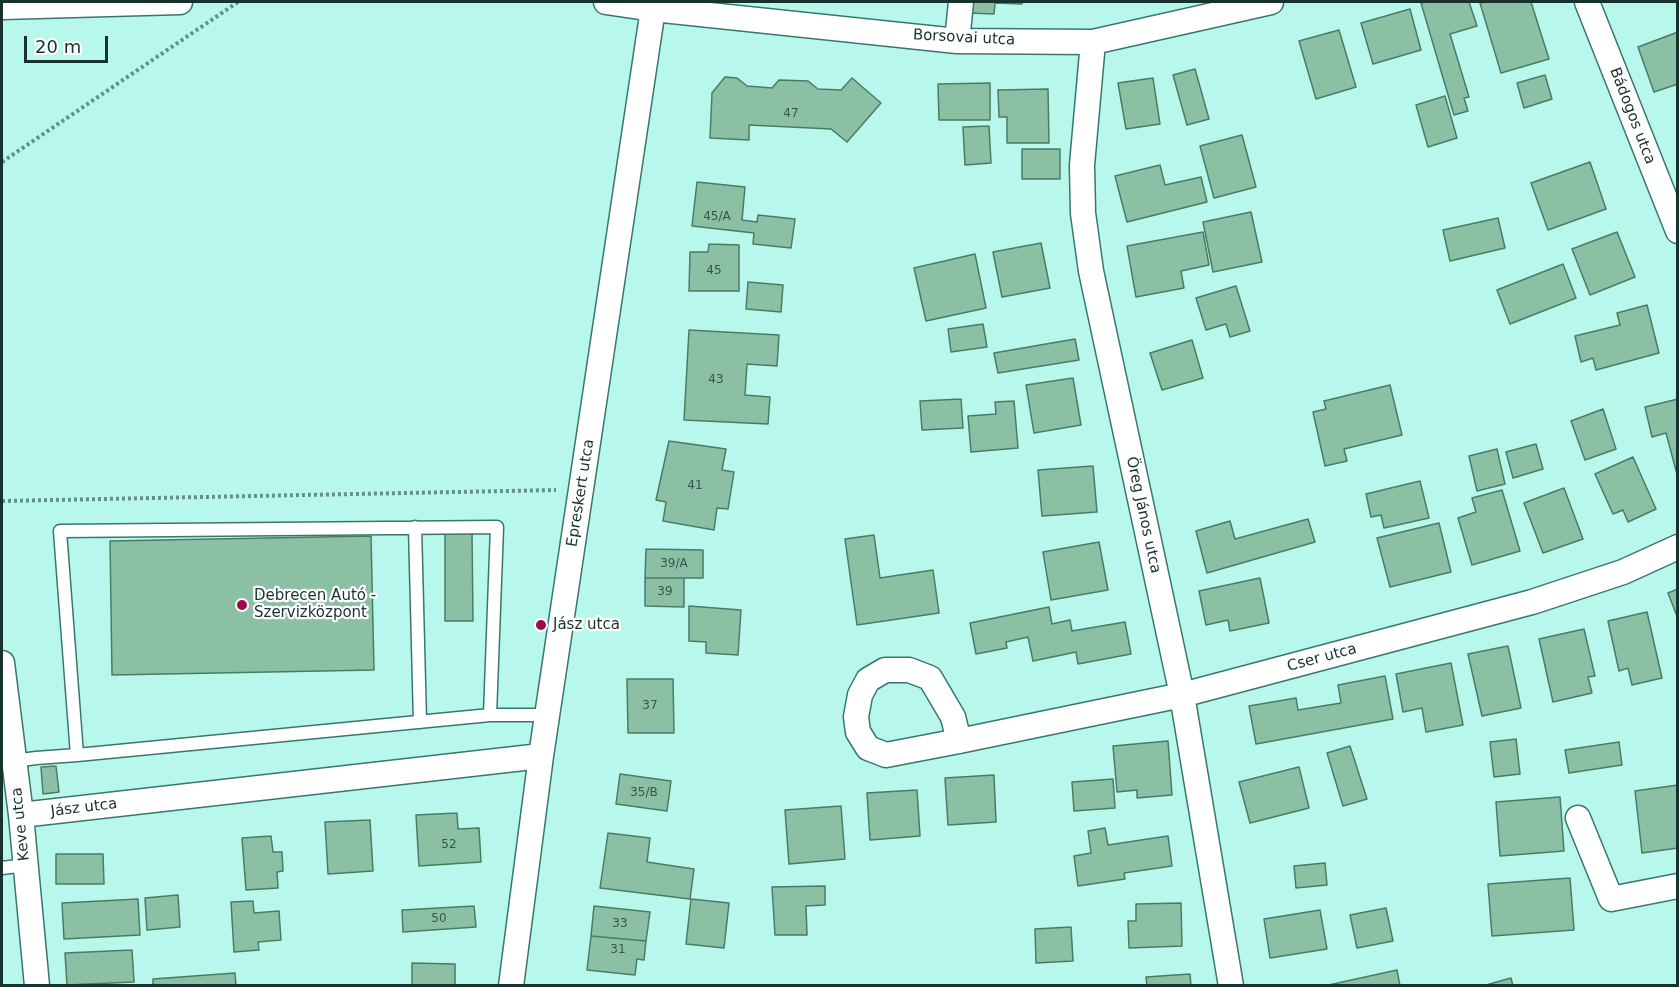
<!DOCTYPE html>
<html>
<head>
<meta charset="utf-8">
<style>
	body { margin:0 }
	#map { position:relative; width:1679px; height:987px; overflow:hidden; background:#b8f7ec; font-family:"DejaVu Sans",sans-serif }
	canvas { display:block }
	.frame { position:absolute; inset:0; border:3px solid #18322e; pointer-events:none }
	.scale { position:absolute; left:24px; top:36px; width:84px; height:27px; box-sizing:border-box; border:3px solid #18322e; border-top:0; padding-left:8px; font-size:18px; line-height:21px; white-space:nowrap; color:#18322e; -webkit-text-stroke:4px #fff; paint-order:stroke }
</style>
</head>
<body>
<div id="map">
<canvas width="1679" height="987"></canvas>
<div class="frame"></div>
<div class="scale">20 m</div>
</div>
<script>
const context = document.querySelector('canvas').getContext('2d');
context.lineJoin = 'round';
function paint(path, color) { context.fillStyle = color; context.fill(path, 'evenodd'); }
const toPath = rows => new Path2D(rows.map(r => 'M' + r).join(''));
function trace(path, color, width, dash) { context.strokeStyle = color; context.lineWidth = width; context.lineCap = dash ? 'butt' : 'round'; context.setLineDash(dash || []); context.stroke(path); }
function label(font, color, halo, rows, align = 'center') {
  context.font = font + ' "DejaVu Sans",sans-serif'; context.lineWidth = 4.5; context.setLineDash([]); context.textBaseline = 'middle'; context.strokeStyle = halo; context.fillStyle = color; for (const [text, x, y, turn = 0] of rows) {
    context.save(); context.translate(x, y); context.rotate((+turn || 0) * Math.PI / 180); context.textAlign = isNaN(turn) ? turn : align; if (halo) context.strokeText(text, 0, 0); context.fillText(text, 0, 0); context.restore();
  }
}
const building = toPath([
	[968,2,1022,2,1022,4,995,3,994,14,968,13,968,2],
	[1427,2,1469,2,1477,26,1450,34,1469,97,1464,98,1468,111,1454,115,1421,3,1427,2],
	[1485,2,1531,2,1549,59,1501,73,1480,3,1485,2],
	[1410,9,1421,50,1373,64,1361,23,1410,9],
	[1339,30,1356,87,1316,99,1299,41,1339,30],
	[1678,32,1678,84,1654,92,1638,47,1678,32],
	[1195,69,1209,119,1187,125,1173,75,1195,69],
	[1545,75,1552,99,1524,108,1517,83,1545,75],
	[725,77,737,78,747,86,772,88,779,80,808,81,818,89,841,90,852,78,881,103,847,142,831,129,749,125,749,140,710,138,712,93,725,77],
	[1153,78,1160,124,1126,129,1118,83,1153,78],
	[990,83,990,120,939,120,938,84,990,83],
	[1048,89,1049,143,1007,143,1007,117,999,117,998,90,1048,89],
	[1445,96,1457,138,1428,147,1416,105,1445,96],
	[989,126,991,163,965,165,963,127,989,126],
	[1242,135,1256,187,1214,198,1200,146,1242,135],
	[1022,149,1060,149,1060,179,1022,179,1022,149],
	[1590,162,1606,209,1548,230,1531,183,1590,162],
	[1160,165,1165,185,1201,177,1207,202,1127,222,1115,176,1160,165],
	[697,182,745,187,742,220,757,222,758,215,795,219,791,248,753,244,754,233,692,226,697,182],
	[1251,212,1262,262,1213,272,1203,222,1251,212],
	[1498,218,1505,248,1450,261,1443,230,1498,218],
	[1203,232,1209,265,1181,271,1184,288,1136,297,1127,246,1203,232],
	[1617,232,1635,277,1590,295,1572,249,1617,232],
	[1041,243,1050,288,1002,297,993,252,1041,243],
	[709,244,739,245,739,291,689,291,690,252,708,252,709,244],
	[975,254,986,308,926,321,914,268,975,254],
	[1563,264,1576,298,1510,324,1497,290,1563,264],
	[748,282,783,285,781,312,746,309,748,282],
	[1236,286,1250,331,1230,337,1226,324,1206,330,1196,298,1236,286],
	[1647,305,1659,353,1596,370,1593,358,1581,362,1575,336,1620,325,1617,313,1647,305],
	[983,324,987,347,951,352,948,329,983,324],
	[689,330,779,335,777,366,747,364,745,395,770,397,768,424,684,420,689,330],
	[1075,339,1079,360,998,373,994,353,1075,339],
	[1192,340,1203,378,1162,390,1150,353,1192,340],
	[1073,378,1081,425,1034,433,1026,385,1073,378],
	[1390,385,1402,435,1344,449,1347,461,1325,466,1313,412,1326,409,1324,401,1390,385],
	[961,399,963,428,922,430,920,401,961,399],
	[1678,399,1678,478,1666,433,1652,437,1645,407,1678,399],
	[1014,401,1018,448,971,452,968,416,996,414,995,402,1014,401],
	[1603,409,1616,449,1585,460,1571,421,1603,409],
	[669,441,726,449,722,470,734,472,728,509,717,508,714,530,663,521,666,502,656,500,669,441],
	[1536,444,1543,469,1513,478,1506,452,1536,444],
	[1497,449,1505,484,1477,491,1469,456,1497,449],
	[1633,457,1656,509,1628,522,1623,510,1613,514,1595,474,1633,457],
	[1093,466,1097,512,1042,516,1038,470,1093,466],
	[1420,481,1429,518,1384,528,1381,515,1371,517,1366,494,1420,481],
	[1564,488,1583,539,1543,553,1524,503,1564,488],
	[1502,490,1520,551,1472,565,1458,518,1476,512,1472,498,1502,490],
	[1308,519,1315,542,1207,573,1196,531,1230,521,1235,539,1308,519],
	[1439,523,1451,572,1390,587,1377,538,1439,523],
	[472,532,473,621,445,621,445,533,472,532],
	[874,535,880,578,933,570,939,613,857,625,845,539,874,535],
	[371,536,374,670,112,675,110,541,371,536],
	[1099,542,1108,590,1051,600,1043,552,1099,542],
	[646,549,703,550,703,578,645,578,646,549],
	[645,578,684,578,684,607,645,606,645,578],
	[1260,578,1269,623,1230,631,1228,620,1206,625,1199,591,1260,578],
	[1678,589,1678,619,1668,593,1678,589],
	[689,606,741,610,738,655,706,653,706,642,689,641,689,606],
	[1049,607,1052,624,1070,620,1072,631,1125,622,1131,654,1078,664,1076,652,1033,661,1028,637,1006,642,1007,648,976,654,970,623,1049,607],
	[1647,612,1662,678,1632,685,1628,668,1619,671,1608,621,1647,612],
	[1584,629,1595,676,1588,677,1592,693,1553,702,1539,639,1584,629],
	[1508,646,1521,708,1482,716,1468,654,1508,646],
	[1451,663,1463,725,1426,732,1422,708,1403,712,1396,674,1451,663],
	[1385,676,1393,719,1256,744,1249,706,1296,698,1298,710,1341,703,1338,685,1385,676],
	[627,679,673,679,674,733,628,733,627,679],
	[1516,739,1520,774,1494,777,1490,742,1516,739],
	[1168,741,1172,795,1137,798,1137,790,1117,792,1113,746,1168,741],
	[1619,742,1622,765,1569,773,1565,750,1619,742],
	[1350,746,1367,799,1343,806,1327,753,1350,746],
	[56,766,59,792,43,794,41,767,56,766],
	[1299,767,1309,808,1250,823,1239,782,1299,767],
	[620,774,671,781,667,811,616,804,620,774],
	[994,775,996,822,948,825,945,778,994,775],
	[1113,779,1115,808,1074,811,1072,782,1113,779],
	[1678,785,1678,848,1642,853,1635,791,1678,785],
	[917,790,920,836,870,840,867,793,917,790],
	[1560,797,1564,851,1500,856,1496,802,1560,797],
	[841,806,845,859,789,864,785,810,841,806],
	[457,813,458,829,479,828,481,862,419,866,416,815,457,813],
	[370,820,373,871,328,874,325,822,370,820],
	[1105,828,1108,845,1168,836,1172,866,1124,873,1125,879,1078,886,1074,856,1091,853,1088,831,1105,828],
	[608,833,650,838,647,862,694,869,690,899,600,888,608,833],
	[271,836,273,852,282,852,283,871,277,872,278,888,246,890,242,838,271,836],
	[56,854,103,854,104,884,56,884,56,854],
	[1325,863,1327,885,1296,888,1294,866,1325,863],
	[1570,878,1574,930,1492,936,1488,884,1570,878],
	[825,886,825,905,806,906,807,935,775,935,772,887,825,886],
	[178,895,180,927,147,930,145,898,178,895],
	[138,899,140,935,64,939,62,903,138,899],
	[691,899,729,903,724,948,686,944,691,899],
	[253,901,254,913,279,911,281,940,258,942,259,950,234,952,231,902,253,901],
	[1181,903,1182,946,1129,948,1128,921,1136,921,1136,904,1181,903],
	[474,906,476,927,403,932,402,910,474,906],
	[594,906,650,912,646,941,591,936,594,906],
	[1386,908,1393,941,1357,948,1350,915,1386,908],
	[1320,910,1327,949,1270,958,1264,919,1320,910],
	[1071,927,1073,961,1036,963,1035,929,1071,927],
	[591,936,646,941,644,960,637,959,635,975,587,970,591,936],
	[132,950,134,982,67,985,65,953,132,950],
	[412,963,455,964,455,986,412,986,412,963],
	[1397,970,1400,986,1324,986,1397,970],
	[235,973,236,986,153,986,153,979,235,973],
	[1190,974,1191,986,1147,986,1146,977,1190,974],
	[1511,978,1513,986,1486,986,1486,985,1511,978]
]);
const path = toPath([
	[2,162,238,2],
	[2,501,556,490]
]);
const service = toPath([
	[415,527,420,722],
	[490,715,547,715],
	[14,761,36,758,77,755,490,715,497,527,60,531,77,755],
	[2,868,26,865]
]);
const minor = toPath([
	[606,2,653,9,957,41,1093,42,1271,2],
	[1587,2,1678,231],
	[2,7,180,2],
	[957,41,961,2],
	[1093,42,1082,165,1083,213,1091,271,1182,695,1231,986],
	[2,663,21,815,37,986],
	[959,741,953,717,930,678,909,670,885,670,868,680,860,695,856,717,858,732,868,748,886,755,959,741,1182,695,1532,602,1623,572,1678,547],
	[21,815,541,756],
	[1578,818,1611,899,1678,886],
	[511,986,541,756,654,2]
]);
const markers = [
	[242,605,6,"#9f084f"],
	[541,625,6,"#9f084f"]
];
const numberNames = [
	["47",791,114],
	["45/A",717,217],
	["45",714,271],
	["43",716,380],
	["41",695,486],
	["39/A",674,564],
	["39",665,592],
	["37",650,706],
	["35/B",644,793],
	["52",449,845],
	["50",439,919],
	["33",620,924],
	["31",618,950]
];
const streetNames = [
	["Borsovai utca",964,38,3],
	["Bádogos utca",1632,116,69],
	["Epreskert utca",581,493,-81],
	["Öreg János utca",1143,515,78],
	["Cser utca",1322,658,-15],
	["Jász utca",84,808,-7],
	["Keve utca",21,824,-96]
];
const poiNames = [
	["Debrecen Autó -",254,596],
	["Szervizközpont",254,613],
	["Jász utca",553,625]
];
paint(building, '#8cc0a5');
trace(building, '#4a7c64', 1.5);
trace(service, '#39776d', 15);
trace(minor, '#39776d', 27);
trace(path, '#649089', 4, [3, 3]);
trace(service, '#fff', 12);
trace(minor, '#fff', 24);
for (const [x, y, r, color] of markers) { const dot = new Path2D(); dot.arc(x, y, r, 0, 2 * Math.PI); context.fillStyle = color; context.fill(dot); trace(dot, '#fff', 2); }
label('12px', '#35564c', null, numberNames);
label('15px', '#18322e', '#fff', streetNames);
label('15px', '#18322e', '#fff', poiNames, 'left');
</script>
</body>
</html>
